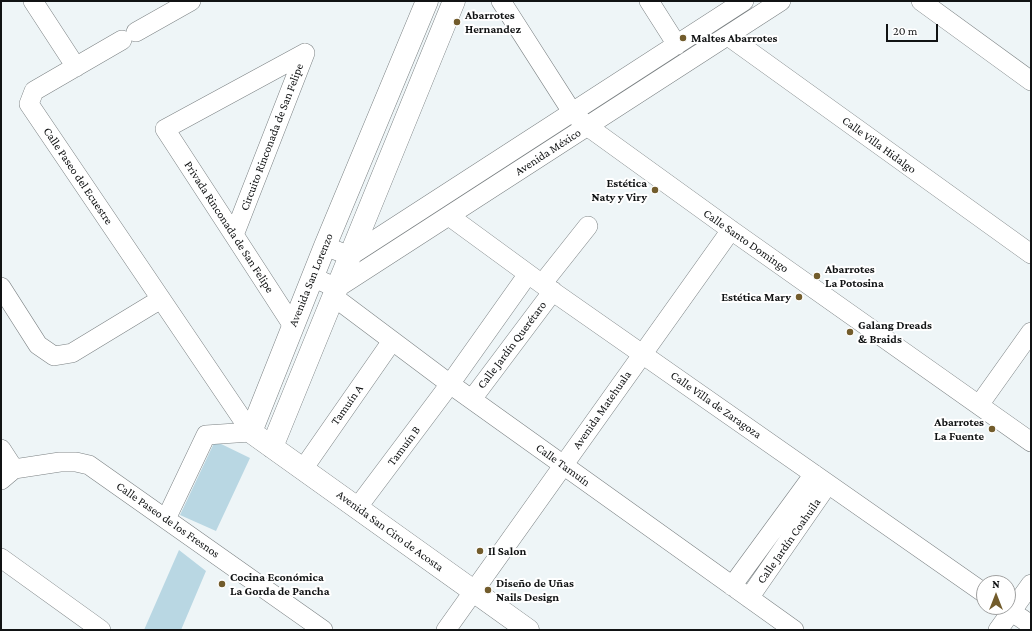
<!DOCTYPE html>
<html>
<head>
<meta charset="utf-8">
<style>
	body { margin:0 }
	#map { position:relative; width:1032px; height:631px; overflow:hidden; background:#eef5f7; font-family:"Crimson Pro",serif }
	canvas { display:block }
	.frame { position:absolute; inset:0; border:2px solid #111314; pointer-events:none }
	.north { position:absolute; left:976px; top:575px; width:40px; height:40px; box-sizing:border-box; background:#fff; border:1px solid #a0a1a1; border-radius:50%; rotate:0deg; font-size:11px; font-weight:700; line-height:16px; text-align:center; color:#111314 }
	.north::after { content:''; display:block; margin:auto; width:14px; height:18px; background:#725c2c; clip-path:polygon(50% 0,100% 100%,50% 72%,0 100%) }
	.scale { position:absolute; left:886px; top:24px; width:52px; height:18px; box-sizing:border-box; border:2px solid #111314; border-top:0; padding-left:5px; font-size:12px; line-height:14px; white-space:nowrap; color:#111314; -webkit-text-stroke:3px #fff; paint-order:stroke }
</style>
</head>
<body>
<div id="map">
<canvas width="1032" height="631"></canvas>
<div class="frame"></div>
<div class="north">N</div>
<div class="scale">20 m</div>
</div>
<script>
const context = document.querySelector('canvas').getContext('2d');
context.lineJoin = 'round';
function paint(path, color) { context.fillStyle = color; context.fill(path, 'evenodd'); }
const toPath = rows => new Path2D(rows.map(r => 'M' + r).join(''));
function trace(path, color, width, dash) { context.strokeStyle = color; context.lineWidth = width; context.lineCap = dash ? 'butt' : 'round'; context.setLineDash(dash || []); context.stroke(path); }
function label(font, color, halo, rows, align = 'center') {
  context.font = font + ' "Crimson Pro",serif'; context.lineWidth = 4; context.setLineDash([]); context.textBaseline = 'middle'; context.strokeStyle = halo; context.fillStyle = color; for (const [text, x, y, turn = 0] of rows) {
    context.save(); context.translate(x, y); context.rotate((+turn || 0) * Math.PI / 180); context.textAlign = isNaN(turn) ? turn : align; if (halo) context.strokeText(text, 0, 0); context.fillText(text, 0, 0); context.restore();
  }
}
const green = toPath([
	[215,441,250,458,216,531,180,515],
	[179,550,206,571,181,630,144,630]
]);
const street = toPath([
	[33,1,76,67],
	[501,1,572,112,587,126,731,230,1031,442],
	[649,1,677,45],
	[921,1,1031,81],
	[136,32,191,1],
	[728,36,1031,254],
	[122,40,34,91,29,104,251,432],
	[449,216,542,284,984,593],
	[234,235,305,53],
	[325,246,350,256,744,1],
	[312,277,337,288,781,1],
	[542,284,588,226],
	[1,287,38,345,54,356,72,353,161,299],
	[334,297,450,384,794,630],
	[293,326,234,235,165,129,305,53],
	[472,399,553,291],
	[979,405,1031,332],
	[1,449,14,469],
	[303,469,392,341],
	[1,480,14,469,60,462,76,462,89,465,323,630],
	[357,508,450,384,528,274],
	[166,519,206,435,251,432],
	[1,558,101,630],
	[732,586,814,474],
	[749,598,828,484],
	[1005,607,1031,625],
	[446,630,731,230],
	[998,630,1031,584]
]);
const secondary = toPath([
	[427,1,325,246,251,432,528,630],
	[272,447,454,1]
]);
const markers = [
	[457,22,4,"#725c2c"],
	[683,38,4,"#725c2c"],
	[655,190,4,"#725c2c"],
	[817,276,4,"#725c2c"],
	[799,297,4,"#725c2c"],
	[850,332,4,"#725c2c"],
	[992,429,4,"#725c2c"],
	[480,551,4,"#725c2c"],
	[222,584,4,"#725c2c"],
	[488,590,4,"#725c2c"]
];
const poiNames = [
	["Abarrotes",465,15],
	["Hernandez",465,29],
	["Maltes Abarrotes",691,38],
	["Estética",647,183,"right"],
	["Naty y Viry",647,197,"right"],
	["Abarrotes",825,269],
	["La Potosina",825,283],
	["Estética Mary",791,297,"right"],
	["Galang Dreads",858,325],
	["& Braids",858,339],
	["Abarrotes",984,422,"right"],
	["La Fuente",984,436,"right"],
	["Il Salon",488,551],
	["Cocina Económica",230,577],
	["La Gorda de Pancha",230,591],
	["Diseño de Uñas",496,583],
	["Nails Design",496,597]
];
const streetNames = [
	["Circuito Rinconada de San Felipe",272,137,-69],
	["Calle Villa Hidalgo",879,145,36],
	["Avenida México",548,152,-33],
	["Calle Paseo del Ecuestre",78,176,56],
	["Privada Rinconada de San Felipe",229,227,57],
	["Calle Santo Domingo",746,241,35],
	["Avenida San Lorenzo",311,280,-68],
	["Calle Jardín Querétaro",512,345,-53],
	["Tamuín A",347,405,-55],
	["Calle Villa de Zaragoza",716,405,35],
	["Avenida Matehuala",602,410,-55],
	["Tamuín B",404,446,-53],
	["Calle Tamuín",563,465,36],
	["Calle Paseo de los Fresnos",168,520,35],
	["Avenida San Ciro de Acosta",390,531,36],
	["Calle Jardín Coahuila",789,541,-55]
];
paint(green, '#b9d7e3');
trace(street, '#7b8183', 20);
trace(secondary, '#7b8183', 23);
trace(street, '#fff', 19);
trace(secondary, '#fff', 22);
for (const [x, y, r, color] of markers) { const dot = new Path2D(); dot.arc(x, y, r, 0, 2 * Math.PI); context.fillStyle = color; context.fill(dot); trace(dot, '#fff', 1.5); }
label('bold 12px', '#111314', '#fff', poiNames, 'left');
label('12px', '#111314', '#fff', streetNames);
</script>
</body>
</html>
